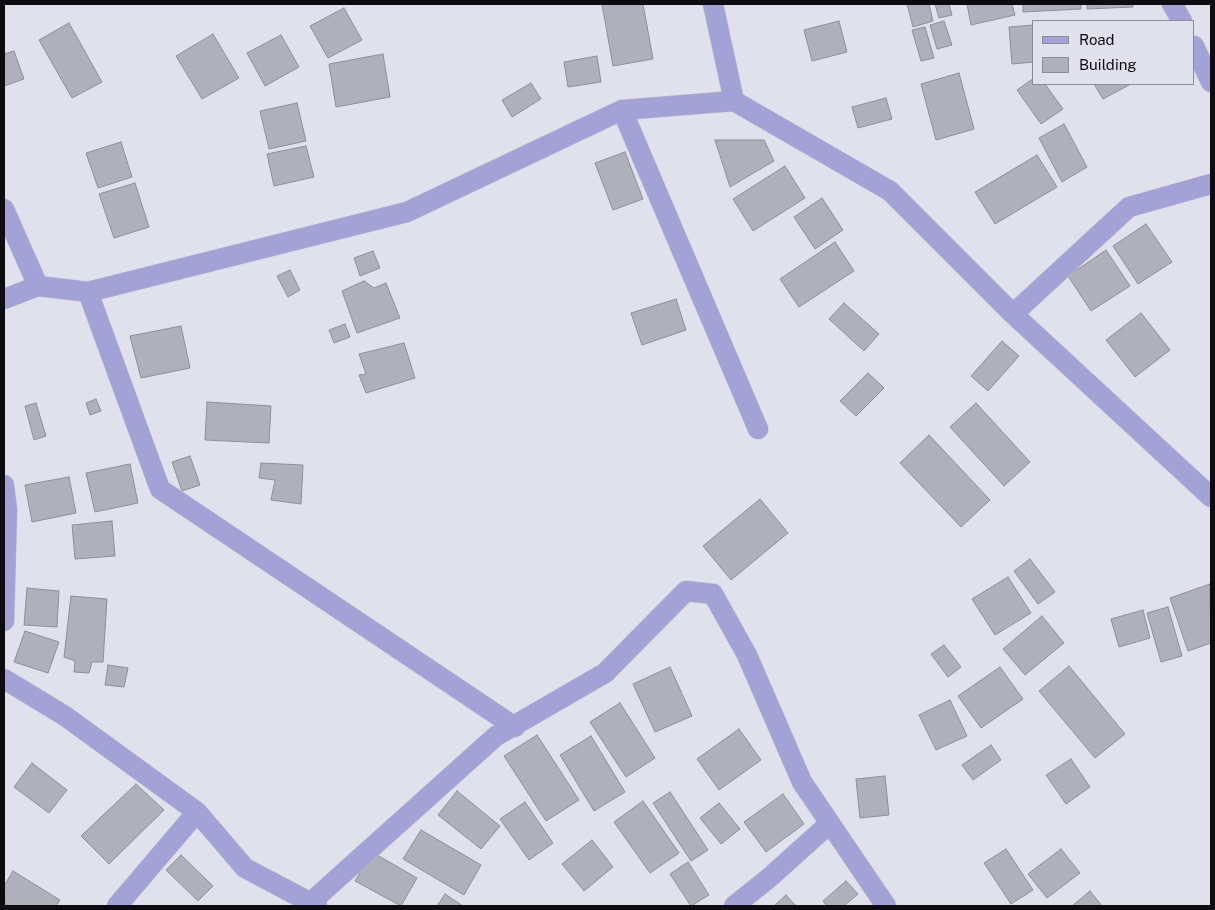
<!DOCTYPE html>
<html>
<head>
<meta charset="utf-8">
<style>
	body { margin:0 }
	#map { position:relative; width:1215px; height:910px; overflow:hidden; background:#e1e1ee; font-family:"Public Sans",sans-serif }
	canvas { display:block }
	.frame { position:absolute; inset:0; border:5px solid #0d0d11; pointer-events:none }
	.legend { position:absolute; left:1032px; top:20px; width:162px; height:65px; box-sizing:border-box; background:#e1e1ee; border:1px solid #8c8c96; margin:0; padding:6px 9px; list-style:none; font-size:15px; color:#0d0d11 }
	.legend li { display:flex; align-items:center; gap:10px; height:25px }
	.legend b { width:25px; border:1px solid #8c8c96 }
</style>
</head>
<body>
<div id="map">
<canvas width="1215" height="910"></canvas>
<div class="frame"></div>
<ul class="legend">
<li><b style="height:6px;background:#a3a2d6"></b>Road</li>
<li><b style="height:14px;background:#b0b0bc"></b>Building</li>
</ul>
</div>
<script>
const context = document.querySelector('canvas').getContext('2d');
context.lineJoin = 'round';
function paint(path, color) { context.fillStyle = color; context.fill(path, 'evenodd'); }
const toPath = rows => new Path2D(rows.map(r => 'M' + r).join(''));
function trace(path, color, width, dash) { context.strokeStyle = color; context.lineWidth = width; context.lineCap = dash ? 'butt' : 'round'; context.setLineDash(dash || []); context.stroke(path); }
const building = toPath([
	[602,4,643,4,653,59,613,66,602,4],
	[907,4,929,4,933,21,913,27,907,4],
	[935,4,949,4,952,15,939,18,935,4],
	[967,4,1012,4,1015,15,971,25,967,4],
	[1023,4,1081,4,1081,9,1023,12,1023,4],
	[1087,4,1133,4,1133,7,1087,9,1087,4],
	[344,8,362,40,328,58,310,26,344,8],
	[839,21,847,52,812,61,804,30,839,21],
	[944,21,952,45,937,49,930,25,944,21],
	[69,23,102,82,72,98,39,40,69,23],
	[1034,25,1034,62,1012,64,1009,27,1034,25],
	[925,27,934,58,921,61,912,30,925,27],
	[213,34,239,78,202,99,176,56,213,34],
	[281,35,299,67,265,86,247,53,281,35],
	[14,51,24,79,4,86,4,54,14,51],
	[383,54,390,97,336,107,329,64,383,54],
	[597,56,601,82,568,87,564,62,597,56],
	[959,73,974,129,936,140,921,84,959,73],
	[1034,78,1034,84,1045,84,1063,109,1041,124,1017,90,1034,78],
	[531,83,541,99,512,117,502,100,531,83],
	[1094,84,1131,84,1103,99,1094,84],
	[886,98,892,119,858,128,852,107,886,98],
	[297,103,306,141,269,149,260,111,297,103],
	[1064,124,1087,167,1062,182,1039,138,1064,124],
	[715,140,764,140,774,161,730,187,715,140],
	[121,142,132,177,98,188,86,153,121,142],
	[306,146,314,177,274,186,267,154,306,146],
	[625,152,643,199,613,210,595,163,625,152],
	[1037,155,1057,187,995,224,975,192,1037,155],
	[785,166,805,198,753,231,733,199,785,166],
	[135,183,149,227,114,238,99,194,135,183],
	[822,198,843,230,815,249,794,217,822,198],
	[1146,224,1172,262,1138,284,1113,246,1146,224],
	[835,242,854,271,799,307,780,279,835,242],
	[1106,250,1130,286,1091,311,1068,276,1106,250],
	[373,251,380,268,360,276,354,258,373,251],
	[290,270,300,290,288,297,277,276,290,270],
	[364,281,374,288,386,283,400,318,357,333,342,291,364,281],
	[676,299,686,330,642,345,631,313,676,299],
	[844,303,879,334,864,351,829,319,844,303],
	[1141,313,1170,350,1135,377,1106,340,1141,313],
	[345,324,350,337,334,343,329,330,345,324],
	[181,326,190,368,141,378,130,336,181,326],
	[1002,341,1019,356,988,391,971,376,1002,341],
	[404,343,415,378,366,393,359,375,366,374,359,354,404,343],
	[868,373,884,388,856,416,840,401,868,373],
	[96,399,101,411,90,415,86,403,96,399],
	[207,402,271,406,269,443,205,440,207,402],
	[36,403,46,436,34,440,25,406,36,403],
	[976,403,1030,462,1004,486,950,427,976,403],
	[929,435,990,500,961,527,900,463,929,435],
	[190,456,200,485,182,491,172,462,190,456],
	[261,463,303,465,301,504,271,500,275,480,259,478,261,463],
	[130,464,138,503,95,512,86,473,130,464],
	[69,477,76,513,32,522,25,485,69,477],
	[760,499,788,533,731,580,703,546,760,499],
	[112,521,115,556,75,559,72,525,112,521],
	[1030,559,1055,592,1038,604,1014,571,1030,559],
	[1008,577,1031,613,995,635,972,599,1008,577],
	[1210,584,1211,643,1188,651,1170,598,1210,584],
	[27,588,59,591,57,627,24,625,27,588],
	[71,596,107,599,103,662,92,662,89,673,74,672,75,661,64,657,71,596],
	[1168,607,1182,656,1161,662,1147,613,1168,607],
	[1143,610,1150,638,1119,647,1111,619,1143,610],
	[1042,616,1064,643,1025,675,1003,649,1042,616],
	[25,631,59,642,48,673,14,662,25,631],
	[944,645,961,667,948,677,931,654,944,645],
	[108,665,128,668,124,687,105,685,108,665],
	[1069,666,1125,734,1095,758,1039,691,1069,666],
	[670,667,692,716,655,732,633,684,670,667],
	[1000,667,1023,699,981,728,958,696,1000,667],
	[950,700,967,736,936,750,919,715,950,700],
	[620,703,655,758,626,777,590,722,620,703],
	[739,729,761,760,719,790,697,759,739,729],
	[537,735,579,800,546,821,504,756,537,735],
	[591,736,625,792,594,811,560,755,591,736],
	[991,745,1001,760,973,780,962,765,991,745],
	[1071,759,1090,787,1066,804,1046,775,1071,759],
	[32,763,67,790,49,813,14,787,32,763],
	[885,776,889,815,860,818,856,779,885,776],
	[136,784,164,810,109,864,81,836,136,784],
	[457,791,500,826,481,849,438,815,457,791],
	[670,792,708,850,691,861,653,803,670,792],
	[783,794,804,824,766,852,744,822,783,794],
	[643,801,679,853,650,873,614,822,643,801],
	[525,802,553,843,529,860,500,819,525,802],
	[719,803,740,829,721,844,700,818,719,803],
	[421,830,481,865,464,895,403,859,421,830],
	[592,840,613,867,584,891,562,864,592,840],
	[1006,849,1033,890,1011,904,984,863,1006,849],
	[1061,849,1080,873,1047,898,1028,874,1061,849],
	[372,852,417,878,401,906,355,881,372,852],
	[181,855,213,886,198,901,166,870,181,855],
	[688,862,709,895,691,906,670,874,688,862],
	[13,871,60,900,56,906,9,906,4,903,4,886,13,871],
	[846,881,858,894,844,906,827,906,823,901,846,881],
	[1090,891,1102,906,1072,906,1090,891],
	[445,894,463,906,437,906,445,894],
	[786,895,796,906,774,906,786,895]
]);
const street = toPath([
	[713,4,734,101],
	[1172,4,1182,21],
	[1194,46,1211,82],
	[622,110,758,429],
	[4,209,38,286,88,292,407,212,622,110,734,101,890,191,1013,314,1211,497],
	[88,292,160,489,515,727],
	[4,299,38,286],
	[1013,314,1129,207,1211,184],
	[4,485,7,510,4,621],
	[4,679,65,716,197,812,245,868,317,906],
	[310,903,496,736,605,673,686,591,713,594,747,655,802,782,886,906],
	[117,906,197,812],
	[734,906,769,878,829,824]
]);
paint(building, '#b0b0bc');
trace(building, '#8e8e9a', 1);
trace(street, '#bfbfcb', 21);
trace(street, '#a3a2d6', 20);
</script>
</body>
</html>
